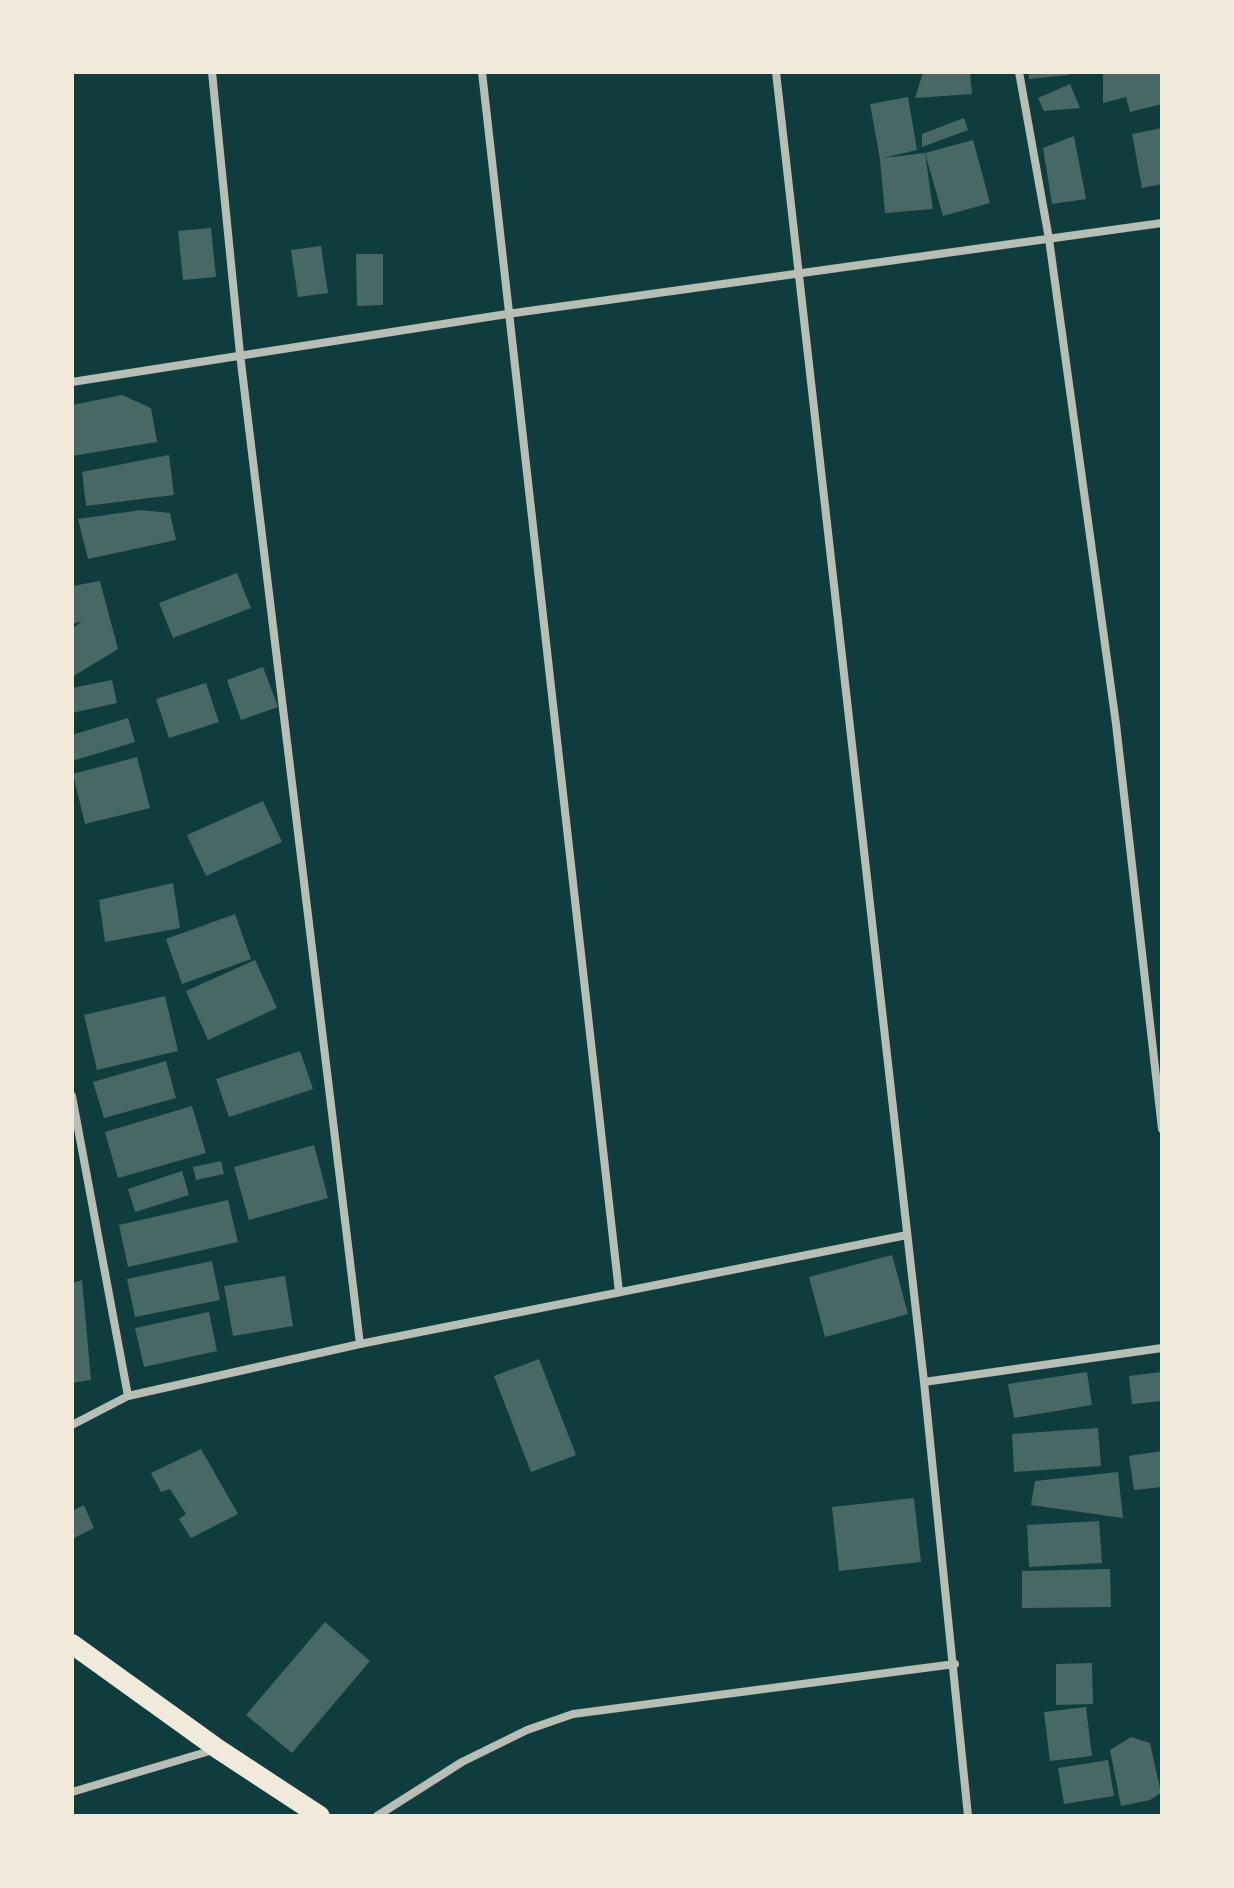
<!DOCTYPE html>
<html>
<head>
<meta charset="utf-8">
<style>
	body { margin:0 }
	#map { position:relative; width:1234px; height:1888px; overflow:hidden; background:#0f3d3e; font-family:Karla,sans-serif }
	canvas { display:block }
	.frame { position:absolute; inset:0; border:74px solid #f1e9da; pointer-events:none }
</style>
</head>
<body>
<div id="map">
<canvas width="1234" height="1888"></canvas>
<div class="frame"></div>
</div>
<script>
const context = document.querySelector('canvas').getContext('2d');
context.lineJoin = 'round';
function paint(path, color) { context.fillStyle = color; context.fill(path, 'evenodd'); }
const toPath = rows => new Path2D(rows.map(r => 'M' + r).join(''));
function trace(path, color, width, dash) { context.strokeStyle = color; context.lineWidth = width; context.lineCap = dash ? 'butt' : 'round'; context.setLineDash(dash || []); context.stroke(path); }
const building = toPath([
	[923,72,970,72,972,94,915,98],
	[1029,72,1071,72,1068,75,1029,79],
	[1103,72,1162,72,1162,104,1130,112,1126,97,1103,103],
	[1070,84,1080,108,1044,111,1038,98],
	[908,97,917,150,883,158,925,153,933,209,885,213,880,159,870,104],
	[964,118,968,130,922,147,922,134],
	[1162,128,1162,184,1142,188,1132,134],
	[1074,136,1086,199,1052,204,1043,148],
	[973,140,990,203,943,216,925,153],
	[211,228,216,277,183,280,178,231],
	[321,246,328,293,298,297,291,250],
	[356,254,383,254,383,305,357,306],
	[122,395,151,408,157,442,72,456,72,405],
	[169,455,174,495,86,506,82,472],
	[141,510,170,513,176,540,88,559,78,519],
	[237,573,251,608,173,638,159,603],
	[100,581,118,649,72,677,72,629,82,621,72,624,72,586],
	[263,667,278,707,241,720,227,680],
	[112,680,117,703,72,713,72,688],
	[206,683,219,722,169,738,156,699],
	[128,718,135,742,72,761,72,735],
	[137,757,150,808,85,824,73,774],
	[263,801,282,842,206,876,187,835],
	[173,883,180,928,105,942,99,900],
	[235,914,251,959,182,984,166,939],
	[255,960,277,1008,208,1040,186,991],
	[165,996,178,1051,97,1070,84,1015],
	[300,1051,313,1089,229,1117,216,1079],
	[166,1061,176,1098,104,1118,93,1082],
	[192,1106,206,1153,118,1178,105,1132],
	[314,1145,328,1198,249,1220,234,1167],
	[221,1161,224,1174,196,1180,193,1167],
	[182,1171,189,1195,135,1212,128,1189],
	[228,1200,238,1242,128,1267,119,1225],
	[892,1255,908,1314,825,1337,809,1277],
	[212,1261,220,1300,135,1317,127,1279],
	[285,1276,293,1326,233,1336,224,1286],
	[82,1280,91,1380,72,1383,72,1283],
	[209,1312,217,1351,144,1367,135,1328],
	[539,1359,576,1455,531,1472,494,1376],
	[1087,1372,1092,1405,1014,1418,1008,1384],
	[1162,1372,1162,1401,1132,1404,1129,1376],
	[1098,1428,1101,1466,1014,1472,1012,1434],
	[201,1449,238,1514,191,1538,179,1519,186,1514,170,1489,161,1492,151,1473],
	[1162,1451,1162,1487,1134,1490,1129,1456],
	[1118,1472,1123,1518,1031,1505,1035,1481],
	[914,1498,921,1562,839,1571,832,1507],
	[84,1505,94,1528,72,1539,72,1511],
	[1099,1521,1102,1563,1029,1567,1027,1525],
	[1110,1569,1111,1607,1022,1608,1022,1571],
	[325,1622,370,1661,292,1753,246,1715],
	[1092,1663,1093,1704,1056,1705,1056,1664],
	[1086,1707,1092,1756,1050,1761,1044,1712],
	[1131,1737,1150,1743,1161,1793,1150,1800,1121,1806,1110,1750],
	[1108,1760,1114,1796,1064,1804,1058,1768]
]);
const minor = toPath([
	[212,72,240,354,360,1344],
	[482,72,619,1292],
	[776,72,924,1382,968,1816],
	[1019,72,1049,239,1116,724,1162,1129],
	[72,382,507,314,1162,223],
	[72,1096,128,1396],
	[924,1382,1162,1348],
	[72,1425,128,1396,360,1344,907,1235],
	[72,1792,213,1750],
	[377,1816,462,1762,527,1730,573,1714,955,1664]
]);
const primary = toPath([
	[72,1644,218,1749,320,1816]
]);
paint(building, '#486865');
trace(minor, '#b8beb3', 8);
trace(primary, '#f1e9da', 20);
</script>
</body>
</html>
